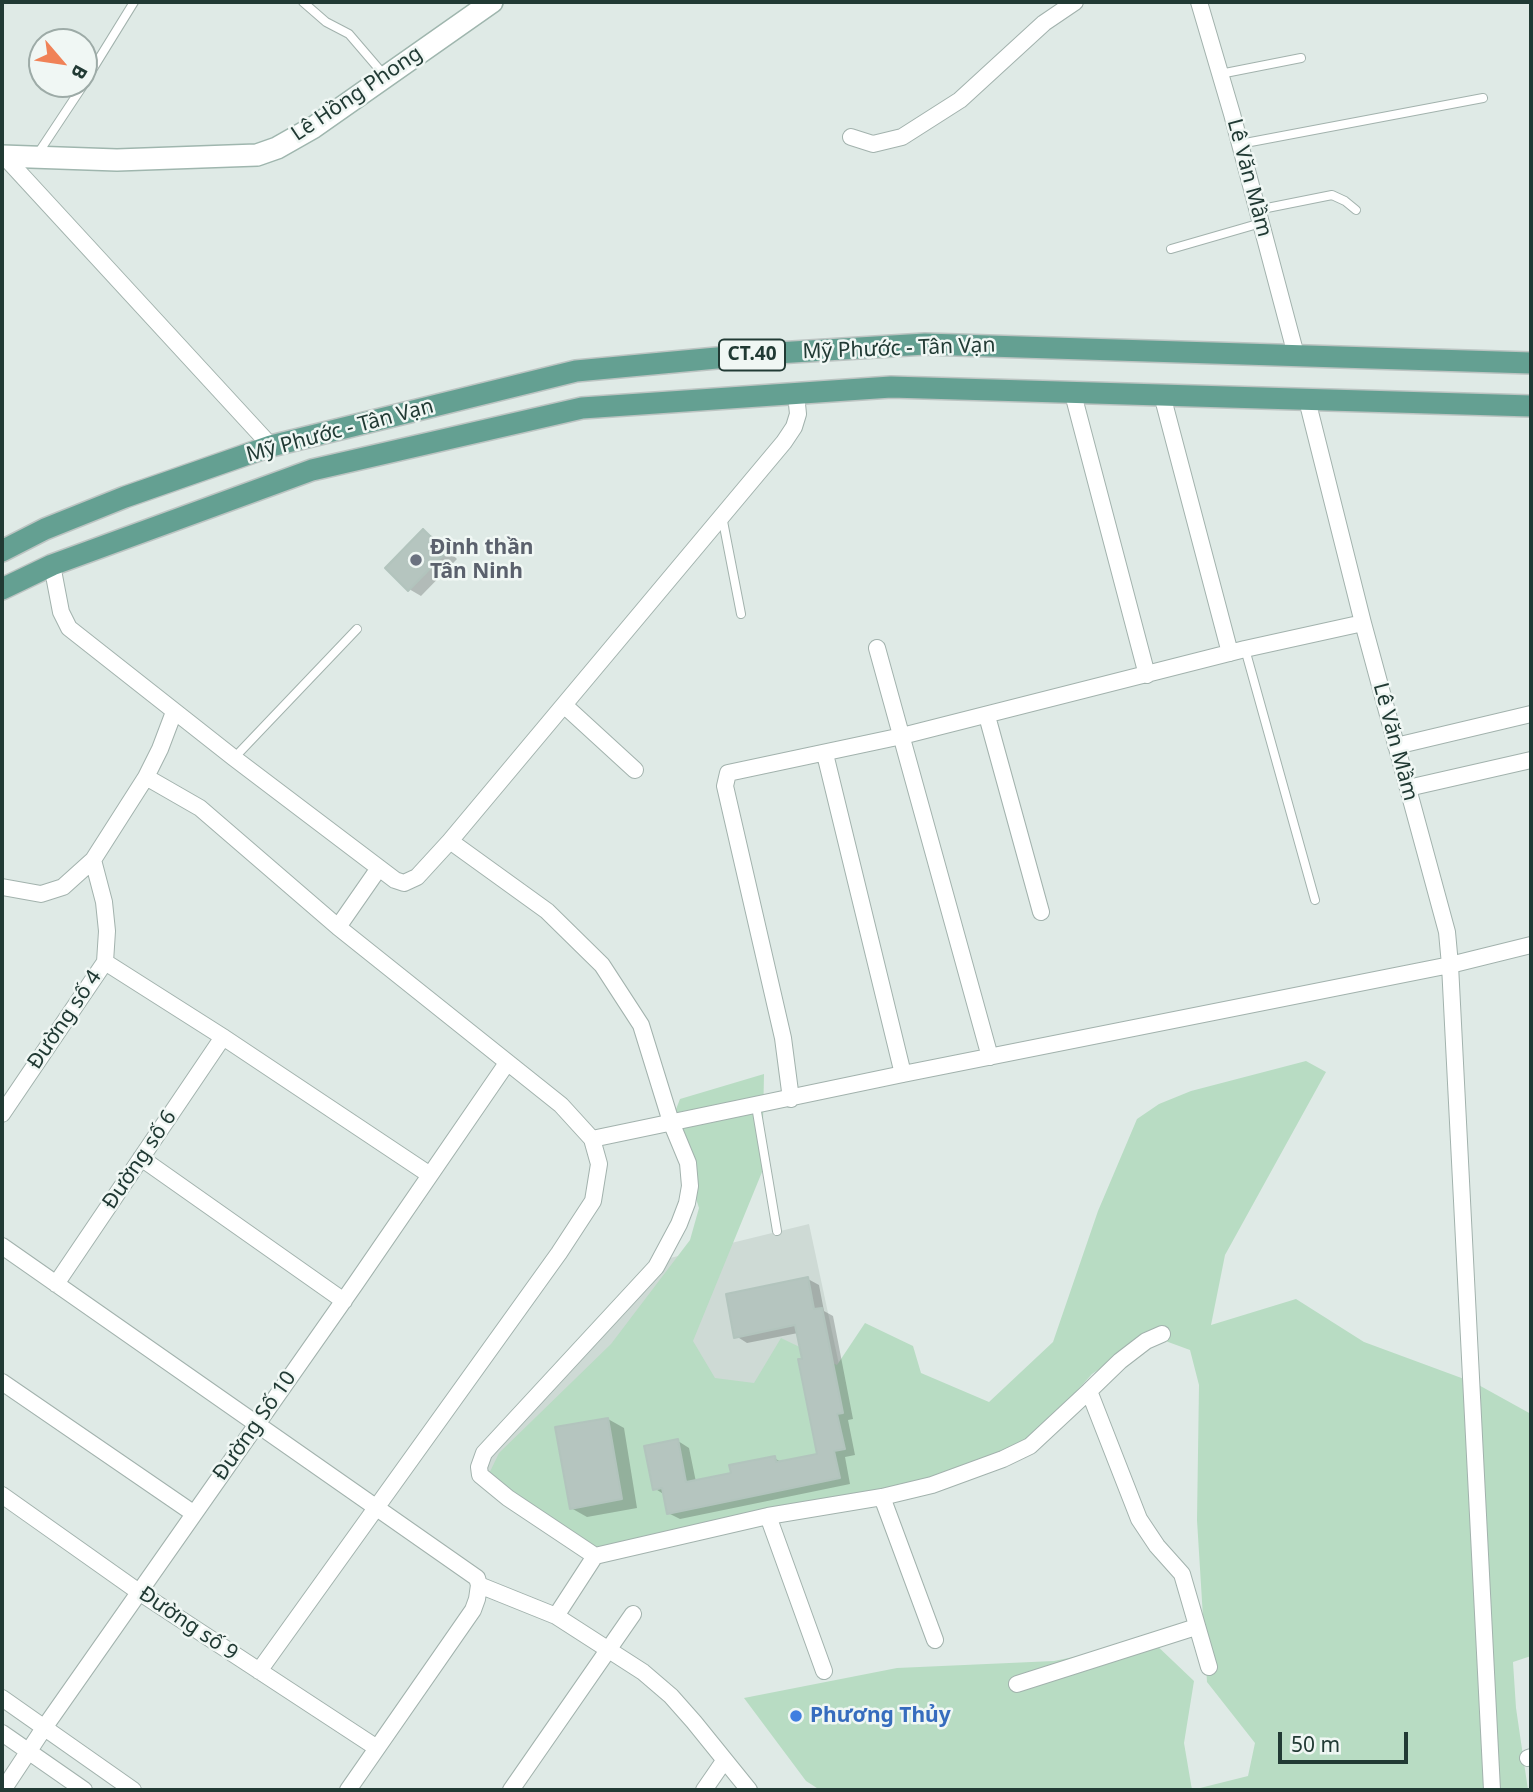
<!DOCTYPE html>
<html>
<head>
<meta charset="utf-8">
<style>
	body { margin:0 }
	#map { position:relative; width:1533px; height:1792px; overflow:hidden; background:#dfeae6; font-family:"Noto Sans",sans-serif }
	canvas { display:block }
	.frame { position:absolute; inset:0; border:4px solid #213a34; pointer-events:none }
	.north { position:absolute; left:28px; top:28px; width:70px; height:70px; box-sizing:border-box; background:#f0f7f4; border:2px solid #9daba7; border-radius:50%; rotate:119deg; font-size:19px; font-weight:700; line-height:28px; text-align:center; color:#213a34 }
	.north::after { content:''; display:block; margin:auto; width:24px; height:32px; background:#f08257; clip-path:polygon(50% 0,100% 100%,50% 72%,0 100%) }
	.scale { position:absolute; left:1278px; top:1732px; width:130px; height:32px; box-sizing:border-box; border:4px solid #213a34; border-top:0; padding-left:9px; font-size:21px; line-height:24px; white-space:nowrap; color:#213a34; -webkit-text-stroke:5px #f0f7f4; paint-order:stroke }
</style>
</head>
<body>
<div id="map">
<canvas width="1533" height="1792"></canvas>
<div class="frame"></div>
<div class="north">B</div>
<div class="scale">50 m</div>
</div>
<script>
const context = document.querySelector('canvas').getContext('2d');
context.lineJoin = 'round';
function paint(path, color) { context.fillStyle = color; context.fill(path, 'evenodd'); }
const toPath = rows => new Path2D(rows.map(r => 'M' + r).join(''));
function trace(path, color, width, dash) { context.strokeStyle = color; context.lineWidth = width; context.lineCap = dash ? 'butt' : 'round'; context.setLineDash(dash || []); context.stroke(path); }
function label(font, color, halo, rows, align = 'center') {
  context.font = font + ' "Noto Sans",sans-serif'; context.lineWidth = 5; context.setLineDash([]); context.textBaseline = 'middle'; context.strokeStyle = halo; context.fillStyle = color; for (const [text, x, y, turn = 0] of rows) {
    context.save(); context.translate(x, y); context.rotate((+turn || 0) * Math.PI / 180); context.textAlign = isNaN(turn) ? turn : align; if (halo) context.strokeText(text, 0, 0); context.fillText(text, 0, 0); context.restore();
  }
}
const built = toPath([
	[809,1224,865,1486,486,1473,486,1462,670,1258]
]);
const green = toPath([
	[1306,1061,1326,1072,1225,1255,1211,1325,1296,1299,1364,1342,1475,1383,1531,1414,1531,1656,1513,1662,1516,1708,1528,1790,820,1790,806,1781,744,1698,897,1668,1054,1661,1152,1641,1194,1681,1184,1743,1192,1790,1248,1776,1255,1743,1207,1682,1197,1520,1199,1385,1190,1350,1149,1335,1092,1374,1022,1452,953,1473,595,1556,484,1484,499,1453,611,1344,690,1240,699,1208,671,1122,680,1099,764,1074,762,1172,693,1341,715,1378,754,1383,781,1338,837,1365,865,1323,913,1346,921,1373,989,1402,1053,1342,1098,1211,1137,1119,1159,1104,1191,1091]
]);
const shadow = toPath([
	[424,531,435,538,457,559,421,596,409,589],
	[808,1279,819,1285,824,1311,833,1316,853,1419,848,1420,855,1455,845,1457,850,1484,680,1519,668,1513,665,1495,654,1488,678,1441,689,1448,696,1482,733,1474,774,1458,783,1463,819,1455,798,1333,747,1343,736,1336],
	[608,1419,624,1428,637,1508,587,1517,571,1508]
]);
const building = toPath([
	[423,529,446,552,408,591,385,568,423,529],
	[808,1277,814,1309,822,1308,843,1413,837,1414,845,1449,834,1451,840,1478,667,1514,662,1488,653,1490,644,1446,678,1439,686,1482,731,1473,729,1465,775,1456,776,1462,817,1454,798,1359,802,1359,795,1325,734,1338,726,1294,808,1277],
	[608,1418,622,1499,570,1509,555,1427,608,1418]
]);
const lane = toPath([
	[303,2,326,22,349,34,385,76],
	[1220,74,1301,58],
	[84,83,134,2],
	[1240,144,1483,98],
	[37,155,84,84],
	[1257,210,1332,195,1345,201,1356,210],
	[1171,249,1261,223],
	[722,516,741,614],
	[1245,649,1315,900],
	[234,758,357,629],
	[756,1106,777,1231]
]);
const street = toPath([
	[1199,2,1232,114,1296,355],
	[851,137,873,144,902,137,960,100,1044,23,1075,2],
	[4,156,271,446],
	[1073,394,1147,675],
	[1162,395,1230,653],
	[52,565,61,612,69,628,234,758,395,880,404,883,417,877,450,841,784,442,794,427,798,414,796,394],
	[877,648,990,1057],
	[564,705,635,770],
	[174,712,160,749,146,777,93,860,104,902,107,931,105,962,223,1037,430,1175],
	[987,716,1041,912],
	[1396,746,1531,714],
	[825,754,903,1074],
	[146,777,200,808,338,927,561,1105,592,1139,599,1164,593,1201,559,1253,259,1671],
	[1408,788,1531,760],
	[450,841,547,911,602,965,641,1025,671,1122,688,1163,690,1186,687,1203,679,1224,656,1267,484,1453,479,1467,480,1475,508,1498,595,1556],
	[2,887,41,894,63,887,93,860],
	[338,927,379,868],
	[791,1099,783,1038,725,786,728,773,902,736,1245,649,1363,623],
	[2,1114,105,962],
	[592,1139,903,1074,1450,965,1447,932,1363,623,1307,400],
	[141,1158,344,1301],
	[2,1246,477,1578,479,1585,477,1599,473,1610,348,1790],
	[56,1284,223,1037],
	[2,1382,193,1513],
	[1089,1391,1120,1361,1146,1341,1162,1334],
	[2,1495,139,1592,377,1748],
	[882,1497,935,1640],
	[768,1516,824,1671],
	[479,1585,556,1616,643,1672,671,1696,694,1722,749,1790],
	[556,1616,595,1556,768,1516,882,1497,932,1485,1003,1459,1030,1446,1089,1391,1139,1519,1157,1546,1182,1574,1209,1667],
	[1017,1684,1196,1627],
	[2,1698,133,1790],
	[2,1733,84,1790],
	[1528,1758,1531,1757],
	[3,1790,44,1728,356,1283,507,1063],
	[511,1790,633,1614],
	[704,1790,724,1761],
	[1492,1790,1450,965,1531,945]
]);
const secondary = toPath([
	[2,156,117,160,257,155,277,148,314,127,492,2]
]);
const primary = toPath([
	[2,551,45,529,125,497,271,446,576,371,760,354,925,344,1531,363],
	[2,589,52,565,312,470,582,408,891,387,1531,406]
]);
const markers = [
	[416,560,7,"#6b7280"],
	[796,1716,7,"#3f7fe0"]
];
const shields = [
	[752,355,66]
];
const shieldNames = [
	["CT.40",752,355]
];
const streetNames = [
	["Lê Hồng Phong",357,94,-34],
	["Lê Văn Mầm",1249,178,75],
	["Mỹ Phước - Tân Vạn",899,349,-2],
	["Mỹ Phước - Tân Vạn",340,431,-15],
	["Lê Văn Mầm",1395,742,75],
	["Đường số 4",65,1020,-56],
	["Đường số 6",140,1160,-56],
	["Đường Số 10",255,1426,-55],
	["Đường số 9",188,1624,34]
];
const worshipNames = [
	["Đình thần",430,548],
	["Tân Ninh",430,572]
];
const shopNames = [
	["Phương Thủy",810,1716]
];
paint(built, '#cedad5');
paint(green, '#b8dcc3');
paint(shadow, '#0003');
paint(building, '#b5c5bf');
trace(building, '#b2c4bd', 2);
trace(lane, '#a2b2ad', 10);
trace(street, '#a2b2ad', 18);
trace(secondary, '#9fb6ae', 24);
trace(primary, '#bcc4c2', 24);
trace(lane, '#fff', 8);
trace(street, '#fff', 16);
trace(secondary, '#fff', 21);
trace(primary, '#64a092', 21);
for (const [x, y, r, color] of markers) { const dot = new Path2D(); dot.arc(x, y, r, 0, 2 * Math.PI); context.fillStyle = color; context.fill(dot); trace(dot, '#f0f7f4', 2.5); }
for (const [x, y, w] of shields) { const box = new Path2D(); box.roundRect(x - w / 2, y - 15.5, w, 31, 5); context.fillStyle = '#f0f7f4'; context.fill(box); trace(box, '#213a34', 2); }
label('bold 19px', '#213a34', null, shieldNames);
label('21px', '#213a34', '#f0f7f4', streetNames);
label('bold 21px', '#5b616d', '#f0f7f4', worshipNames, 'left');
label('bold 21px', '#366cbe', '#f0f7f4', shopNames, 'left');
</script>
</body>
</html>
